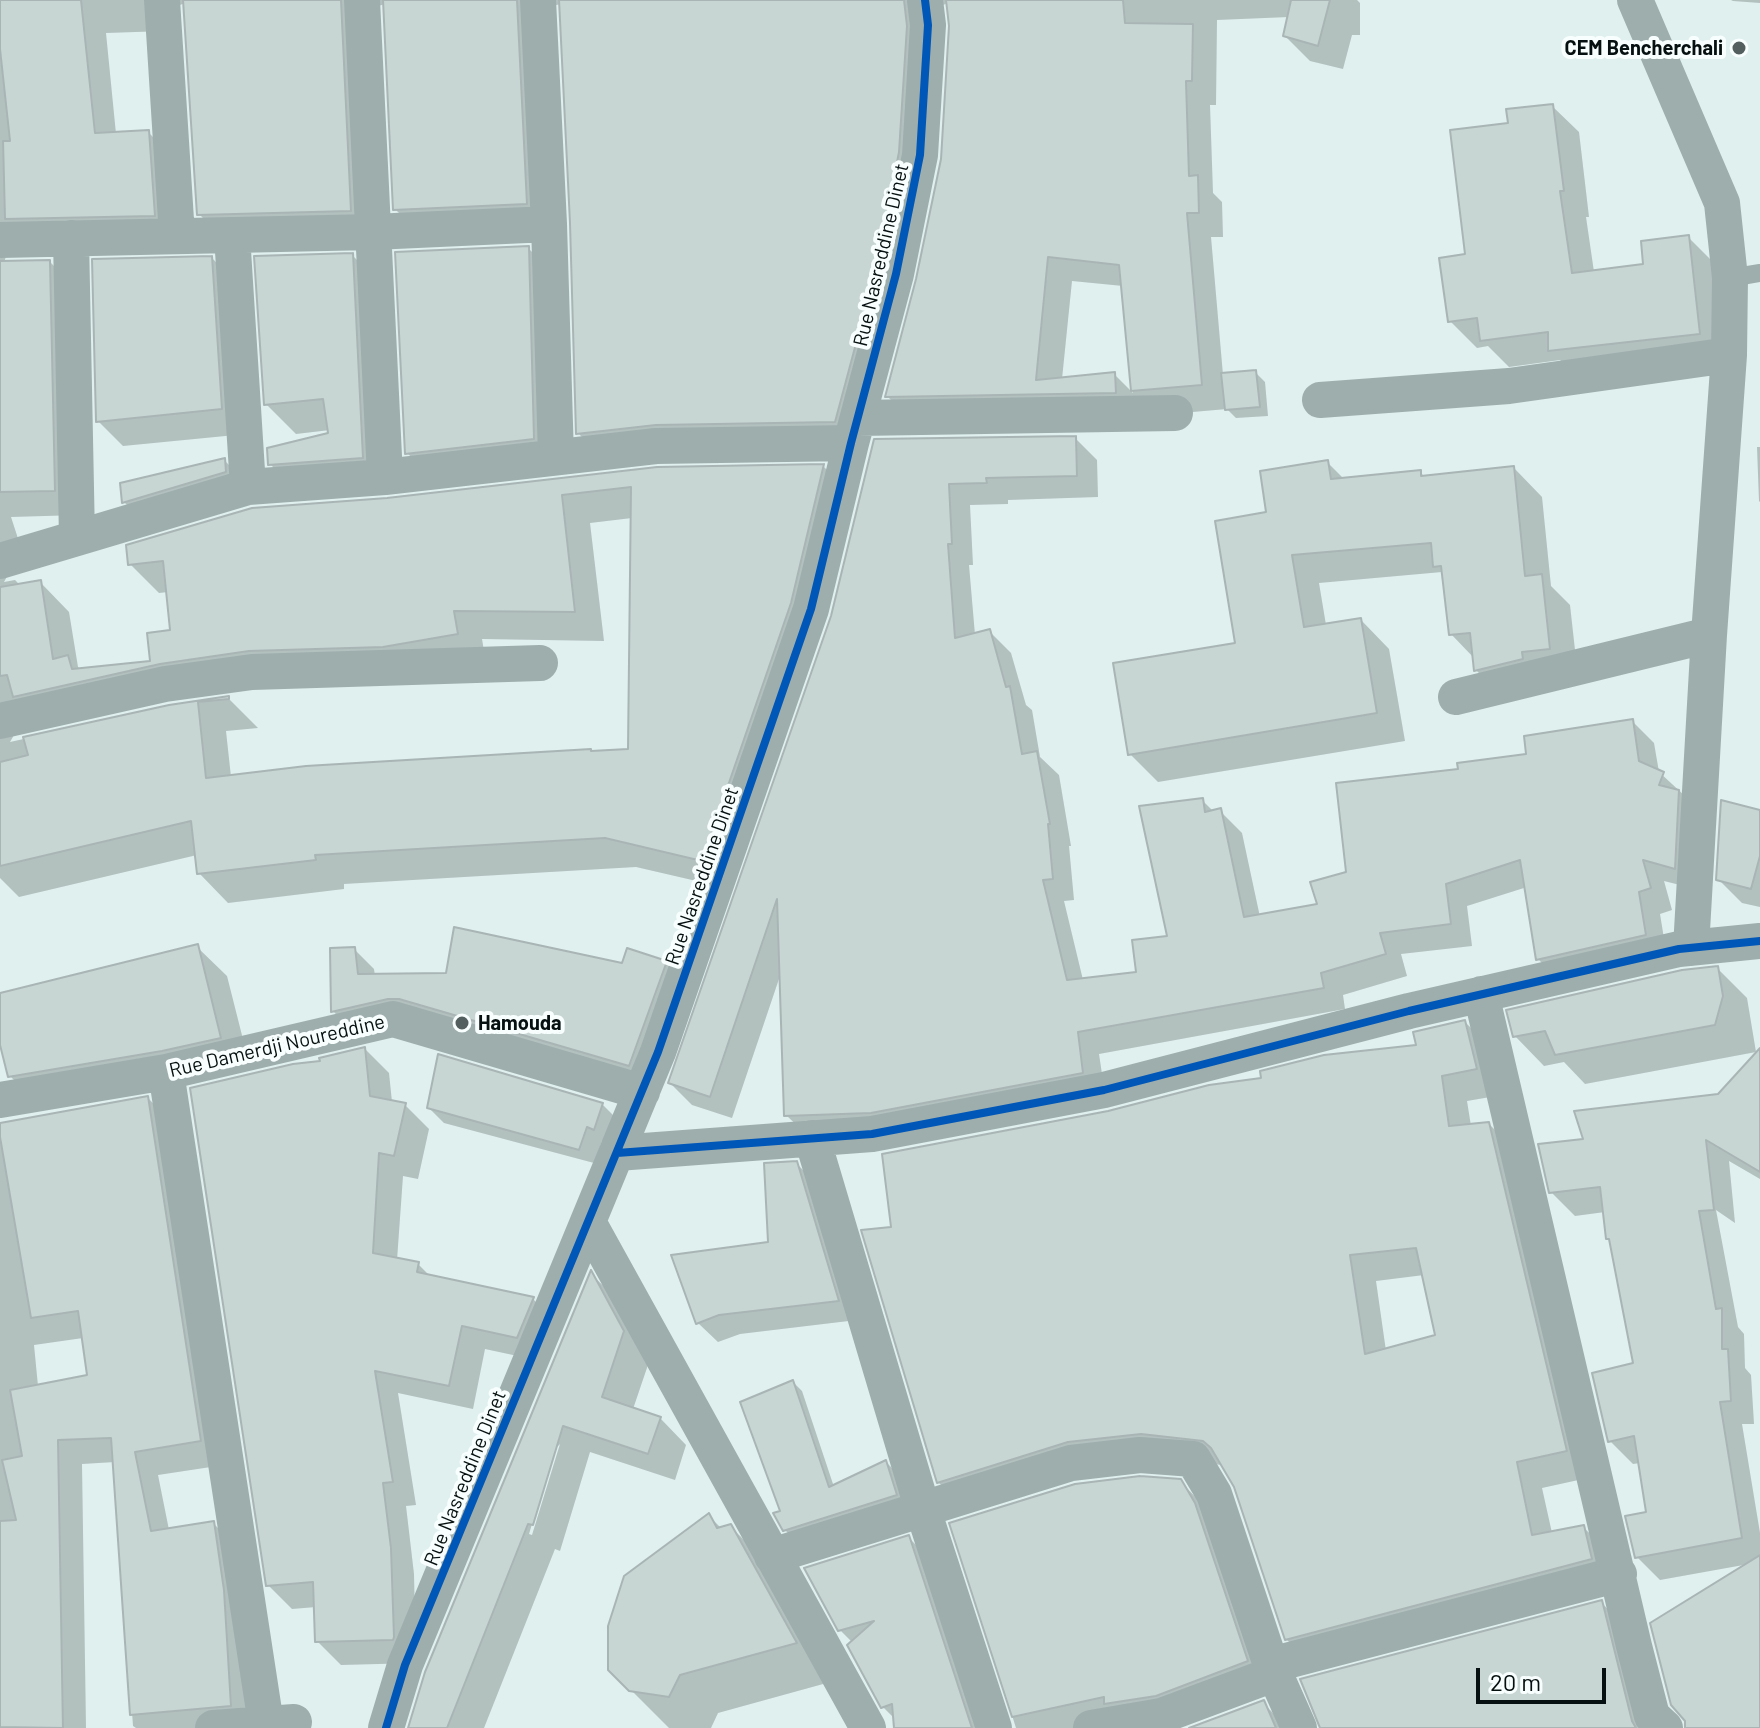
<!DOCTYPE html>
<html>
<head>
<meta charset="utf-8">
<style>
	body { margin:0 }
	#map { position:relative; width:1760px; height:1728px; overflow:hidden; background:#dff0ee; font-family:Barlow,sans-serif }
	canvas { display:block }
	.scale { position:absolute; left:1476px; top:1668px; width:130px; height:36px; box-sizing:border-box; border:4px solid #071010; border-top:0; padding-left:10px; font-size:24px; line-height:28px; white-space:nowrap; color:#071010; -webkit-text-stroke:6px #f8fefe; paint-order:stroke }
</style>
</head>
<body>
<div id="map">
<canvas width="1760" height="1728"></canvas>
<div class="scale">20 m</div>
</div>
<script>
const context = document.querySelector('canvas').getContext('2d');
context.lineJoin = 'round';
function paint(path, color) { context.fillStyle = color; context.fill(path, 'evenodd'); }
const toPath = rows => new Path2D(rows.map(r => 'M' + r).join(''));
function trace(path, color, width, dash) { context.strokeStyle = color; context.lineWidth = width; context.lineCap = dash ? 'butt' : 'round'; context.setLineDash(dash || []); context.stroke(path); }
function label(font, color, halo, rows, align = 'center') {
  context.font = font + ' Barlow,sans-serif'; context.lineWidth = 8; context.setLineDash([]); context.textBaseline = 'middle'; context.strokeStyle = halo; context.fillStyle = color; for (const [text, x, y, turn = 0] of rows) {
    context.save(); context.translate(x, y); context.rotate((+turn || 0) * Math.PI / 180); context.textAlign = isNaN(turn) ? turn : align; if (halo) context.strokeText(text, 0, 0); context.fillText(text, 0, 0); context.restore();
  }
}
const shadow = toPath([
	[0,0,1357,0,1360,3,1360,35,1352,35,1343,69,1310,61,1285,36,1289,17,1217,20,1216,105,1210,105,1213,193,1222,202,1223,237,1211,237,1223,375,1255,372,1265,382,1268,416,1236,418,1227,409,1158,415,912,421,887,396,918,280,943,157,951,23,948,3,938,7,859,446,603,458,578,433,572,223,561,4,552,6,551,228,420,234,395,209,385,4,375,7,375,236,224,239,199,214,185,3,175,7,166,31,106,33,116,134,148,132,173,157,179,240,6,256,4,263,50,262,75,287,79,515,11,517,26,563,10,571,4,582,15,580,21,586,40,582,69,612,78,667,81,670,152,663,172,632,168,592,159,593,130,564,252,510,823,466,853,496,731,889,636,867,344,884,344,889,228,903,199,873,197,855,19,897,0,878],
	[1072,281,1123,286,1133,393,1114,374,1062,379],
	[632,518,630,751,231,777,226,731,258,728,228,698,169,707,10,742,14,735,191,692,486,663,482,639,604,641,590,523],
	[1731,0,1760,0,1760,3,1733,1],
	[1552,106,1579,132,1589,217,1586,217,1594,272,1645,265,1688,237,1715,264,1726,360,1576,376,1560,360,1509,367,1488,346,1477,348,1450,321,1467,256,1510,125],
	[528,248,558,278,563,468,437,482,407,453],
	[352,255,382,285,392,487,299,493,270,464,331,435,330,430,296,434,266,404],
	[212,258,237,284,246,434,123,446,98,421],
	[1075,438,1097,460,1098,497,1008,500,1008,504,970,505,973,565,969,565,975,635,989,631,1011,653,1026,705,1032,710,1040,757,1059,775,1071,846,1069,846,1074,900,1064,901,1083,980,1138,974,1170,938,1202,800,1214,812,1220,811,1242,833,1260,917,1319,906,1348,874,1460,771,1529,756,1632,721,1654,743,1659,772,1685,796,1696,889,1664,881,1672,910,1660,914,1667,957,1560,981,1538,959,1527,887,1467,906,1472,946,1401,954,1407,976,1343,995,1345,1009,1099,1054,1105,1094,809,1137,786,1115,781,973,732,1118,692,1105,670,1083,833,616,875,441],
	[1757,447,1760,447,1760,502,1759,501],
	[224,460,243,479,142,520,124,502],
	[1327,462,1344,479,1420,472,1425,477,1514,468,1542,497,1551,586,1570,605,1578,677,1504,699,1476,670,1474,658,1451,634,1442,572,1319,583,1326,625,1361,620,1389,649,1405,741,1158,782,1130,754,1238,645,1269,514],
	[1760,813,1760,907,1742,903,1718,879],
	[197,947,227,976,250,1067,40,1106,10,1076,0,1037,0,995],
	[354,949,374,969,375,976,448,975,666,963,686,983,649,1085,420,1018,352,1031,333,1011],
	[1717,968,1747,998,1756,1052,1585,1084,1564,1062,1544,1066,1515,1036],
	[1465,1022,1491,1048,1502,1095,1467,1101,1471,1126,1489,1124,1515,1150,1592,1477,1542,1488,1552,1533,1583,1527,1610,1553,1617,1585,1313,1665,1286,1639,1236,1486,1223,1465,1169,1460,1095,1468,965,1508,938,1482,893,1228,1108,1113,1418,1047],
	[1424,1275,1437,1337,1386,1351,1376,1281],
	[365,1049,389,1073,392,1102,405,1105,429,1129,418,1179,403,1176,397,1260,418,1264,431,1277,533,1299,557,1323,541,1361,485,1349,473,1409,398,1393,416,1505,406,1506,414,1574,416,1663,341,1665,317,1641,316,1607,292,1609,268,1585,322,1063],
	[148,1098,172,1123,224,1465,158,1475,169,1530,213,1523,237,1547,254,1728,136,1728,133,1726,115,1462,82,1464,86,1728,0,1728,0,1125],
	[83,1338,89,1377,38,1386,34,1345],
	[1760,1101,1760,1179,1729,1161,1735,1223,1716,1210,1738,1327,1744,1334,1745,1368,1751,1375,1754,1424,1742,1424,1760,1533,1760,1728,1687,1728,1749,1564,1660,1580,1637,1557,1648,1514,1640,1463,1633,1464,1610,1441,1635,1364,1612,1242,1608,1238,1605,1212,1575,1216,1551,1192,1586,1140],
	[602,1104,617,1119,609,1144,602,1141,594,1163,444,1123,429,1108],
	[796,1163,816,1183,857,1320,740,1334,718,1342,698,1323,770,1244],
	[591,1274,617,1299,650,1359,633,1409,660,1418,686,1445,675,1480,590,1452,560,1551,555,1549,484,1728,410,1728],
	[560,1444,532,1535,529,1534,554,1450],
	[793,1382,802,1391,834,1487,886,1462,895,1471,905,1505,794,1539,784,1529,782,1512],
	[1180,1481,1205,1507,1271,1686,1135,1728,1016,1728,952,1524],
	[709,1516,722,1529,731,1527,770,1566,834,1681,718,1713,711,1728,669,1728,610,1669],
	[909,1538,934,1563,988,1728,896,1728,895,1719,882,1706,853,1643,840,1630],
	[1601,1602,1626,1628,1651,1728,1321,1728],
	[1263,1703,1288,1728,1195,1728]
]);
const building = toPath([
	[0,0,81,0,95,133,149,130,155,216,5,219,3,141,10,141,0,49,0,0],
	[183,0,341,0,351,211,197,215,183,0],
	[383,0,517,0,527,204,393,210,383,0],
	[559,0,904,0,907,26,899,152,876,269,835,422,656,425,576,434,570,223,559,0],
	[946,0,1123,0,1125,23,1193,24,1192,81,1186,81,1189,176,1198,175,1199,213,1187,213,1202,385,1131,391,1119,265,1048,257,1036,380,1115,372,1116,393,885,397,916,279,941,159,949,26,946,0],
	[1291,0,1330,0,1318,46,1283,36,1291,0],
	[1553,104,1564,191,1560,191,1572,273,1643,264,1641,241,1689,235,1700,334,1548,351,1548,332,1480,341,1477,318,1448,322,1439,258,1465,254,1450,130,1508,123,1506,109,1553,104],
	[529,246,534,439,405,454,395,252,529,246],
	[353,253,363,458,268,465,267,448,328,433,323,399,264,405,254,256,353,253],
	[212,256,222,409,96,422,92,259,212,256],
	[50,260,55,491,0,492,0,261,50,260],
	[1256,370,1260,407,1225,410,1221,373,1256,370],
	[1076,436,1077,476,986,478,987,483,949,484,952,544,948,544,955,638,990,629,1006,687,1010,686,1022,754,1037,751,1050,824,1048,824,1053,879,1043,880,1067,980,1136,972,1132,940,1167,936,1139,806,1203,798,1205,812,1221,808,1244,917,1317,904,1310,882,1346,872,1336,783,1458,769,1457,763,1526,754,1524,736,1633,719,1639,761,1664,772,1659,785,1679,790,1675,869,1643,860,1651,888,1639,892,1646,935,1536,960,1520,860,1446,884,1451,924,1380,933,1386,954,1321,973,1324,988,1078,1032,1083,1073,871,1113,784,1116,777,899,710,1097,668,1083,831,616,874,439,1076,436],
	[225,458,226,472,122,503,120,483,225,458],
	[1328,460,1331,479,1421,470,1421,476,1514,466,1525,576,1542,574,1550,649,1522,652,1523,659,1474,671,1470,633,1449,635,1441,566,1433,567,1431,543,1292,555,1304,627,1361,618,1377,713,1128,755,1113,663,1235,643,1215,521,1266,512,1260,471,1328,460],
	[824,464,791,603,702,861,605,838,315,855,316,860,197,874,191,821,0,866,0,762,28,755,23,737,169,705,229,696,229,699,198,702,206,778,306,766,591,749,591,751,628,749,631,487,562,495,575,612,454,611,458,634,383,647,249,651,160,664,13,697,7,675,0,676,0,587,41,580,53,659,68,655,72,669,150,661,147,633,170,630,163,561,128,565,126,545,252,508,387,498,657,467,824,464],
	[1721,800,1760,810,1760,856,1751,889,1716,880,1721,800],
	[454,927,622,963,627,948,667,961,629,1066,399,999,388,999,331,1012,330,948,355,947,358,974,446,973,454,927],
	[198,944,221,1038,162,1051,8,1077,0,1045,0,993,198,944],
	[1718,966,1723,996,1715,1025,1555,1055,1545,1031,1513,1037,1506,1010,1682,970,1718,966],
	[1465,1020,1477,1069,1442,1076,1449,1126,1489,1122,1567,1451,1517,1462,1532,1535,1584,1525,1592,1559,1285,1640,1234,1487,1211,1448,1203,1441,1141,1434,1068,1442,937,1483,861,1230,891,1227,882,1154,1108,1111,1209,1085,1261,1078,1260,1071,1324,1055,1416,1045,1413,1032,1465,1020],
	[1416,1248,1435,1335,1365,1354,1350,1255,1416,1248],
	[365,1047,370,1096,406,1103,394,1156,379,1153,373,1253,419,1262,417,1272,534,1297,517,1338,462,1326,449,1386,375,1371,393,1482,383,1483,391,1548,394,1637,393,1640,315,1642,313,1582,266,1586,190,1088,293,1064,320,1061,319,1058,365,1047],
	[1760,1048,1760,1172,1706,1140,1714,1210,1699,1211,1716,1309,1722,1308,1722,1349,1728,1349,1731,1401,1720,1402,1742,1538,1635,1558,1625,1516,1646,1512,1634,1436,1608,1442,1592,1373,1633,1363,1609,1239,1606,1239,1600,1187,1549,1193,1538,1144,1583,1139,1574,1111,1718,1094,1760,1048],
	[438,1054,603,1103,594,1130,587,1127,579,1150,427,1108,438,1054],
	[148,1096,201,1441,135,1452,151,1531,214,1521,224,1590,231,1706,130,1715,111,1438,58,1440,63,1728,0,1727,0,1521,16,1520,2,1460,22,1456,10,1390,87,1375,78,1311,31,1318,0,1137,0,1123,148,1096],
	[797,1161,839,1301,719,1315,696,1324,671,1255,768,1242,764,1163,797,1161],
	[591,1270,624,1331,602,1397,661,1417,648,1454,563,1426,533,1525,528,1524,447,1728,408,1728,425,1672,591,1270],
	[793,1380,829,1487,886,1460,897,1495,783,1531,773,1513,780,1511,740,1402,793,1380],
	[1140,1476,1181,1479,1195,1503,1248,1661,1156,1696,1104,1704,1104,1697,1012,1717,949,1523,1075,1484,1140,1476],
	[709,1513,717,1528,731,1524,797,1643,680,1675,669,1697,629,1691,608,1670,608,1626,624,1576,709,1513],
	[909,1535,972,1728,894,1728,892,1704,881,1708,847,1645,874,1621,838,1631,804,1568,909,1535],
	[1760,1555,1760,1728,1685,1728,1685,1721,1671,1705,1650,1623,1760,1555],
	[1602,1600,1632,1721,1636,1728,1320,1728,1300,1679,1602,1600],
	[1264,1700,1276,1728,1189,1728,1264,1700]
]);
const lane = toPath([
	[1730,278,1760,273]
]);
const street = toPath([
	[162,0,177,236],
	[362,0,385,477],
	[1635,0,1722,203,1730,278,1729,355,1709,635,1691,948],
	[549,224,556,457],
	[232,235,248,487],
	[71,238,77,538],
	[0,240,373,232,549,224,538,0],
	[1320,400,1509,386,1729,355],
	[858,418,1175,413],
	[0,561,248,487,385,477,656,446,851,443],
	[1456,697,1709,635],
	[0,721,165,684,252,672,540,663],
	[1481,994,1634,1646,1652,1716,1665,1728],
	[166,1072,266,1724],
	[0,1100,166,1072,393,1019,642,1092],
	[812,1138,922,1507,994,1728],
	[617,1153,872,1134,1104,1090,1409,1011,1679,949,1760,941],
	[588,1222,868,1728],
	[772,1556,1071,1463,1140,1455,1193,1459,1214,1494,1271,1665],
	[213,1728,294,1722],
	[386,1728,405,1665,658,1052,811,609,851,443,896,274,920,155,928,25,925,0],
	[1091,1728,1161,1716,1274,1674],
	[1299,1728,1271,1665,1619,1574]
]);
const cycleway = toPath([
	[617,1153,872,1134,1104,1090,1409,1011,1679,949,1760,941],
	[386,1728,405,1665,658,1052,811,609,851,443,896,274,920,155,928,25,925,0]
]);
const markers = [
	[1739,48,8,"#535e5e"],
	[462,1023,8,"#535e5e"]
];
const poiNames = [
	["CEM Bencherchali",1723,48],
	["Hamouda",478,1023,"left"]
];
const streetNames = [
	["Rue Nasreddine Dinet",881,255,-77],
	["Rue Nasreddine Dinet",702,876,-71],
	["Rue Damerdji Noureddine",277,1046,-13],
	["Rue Nasreddine Dinet",465,1478,-68]
];
paint(shadow, '#0003');
paint(building, '#c7d5d3');
trace(building, '#a8b5b4', 2);
trace(lane, '#9eaead', 18);
trace(street, '#9eaead', 36);
trace(cycleway, '#0057b8', 8);
for (const [x, y, r, color] of markers) { const dot = new Path2D(); dot.arc(x, y, r, 0, 2 * Math.PI); context.fillStyle = color; context.fill(dot); trace(dot, '#f8fefe', 3); }
label('bold 20px', '#071010', '#f8fefe', poiNames, 'right');
label('20px', '#071010', '#f8fefe', streetNames);
</script>
</body>
</html>
